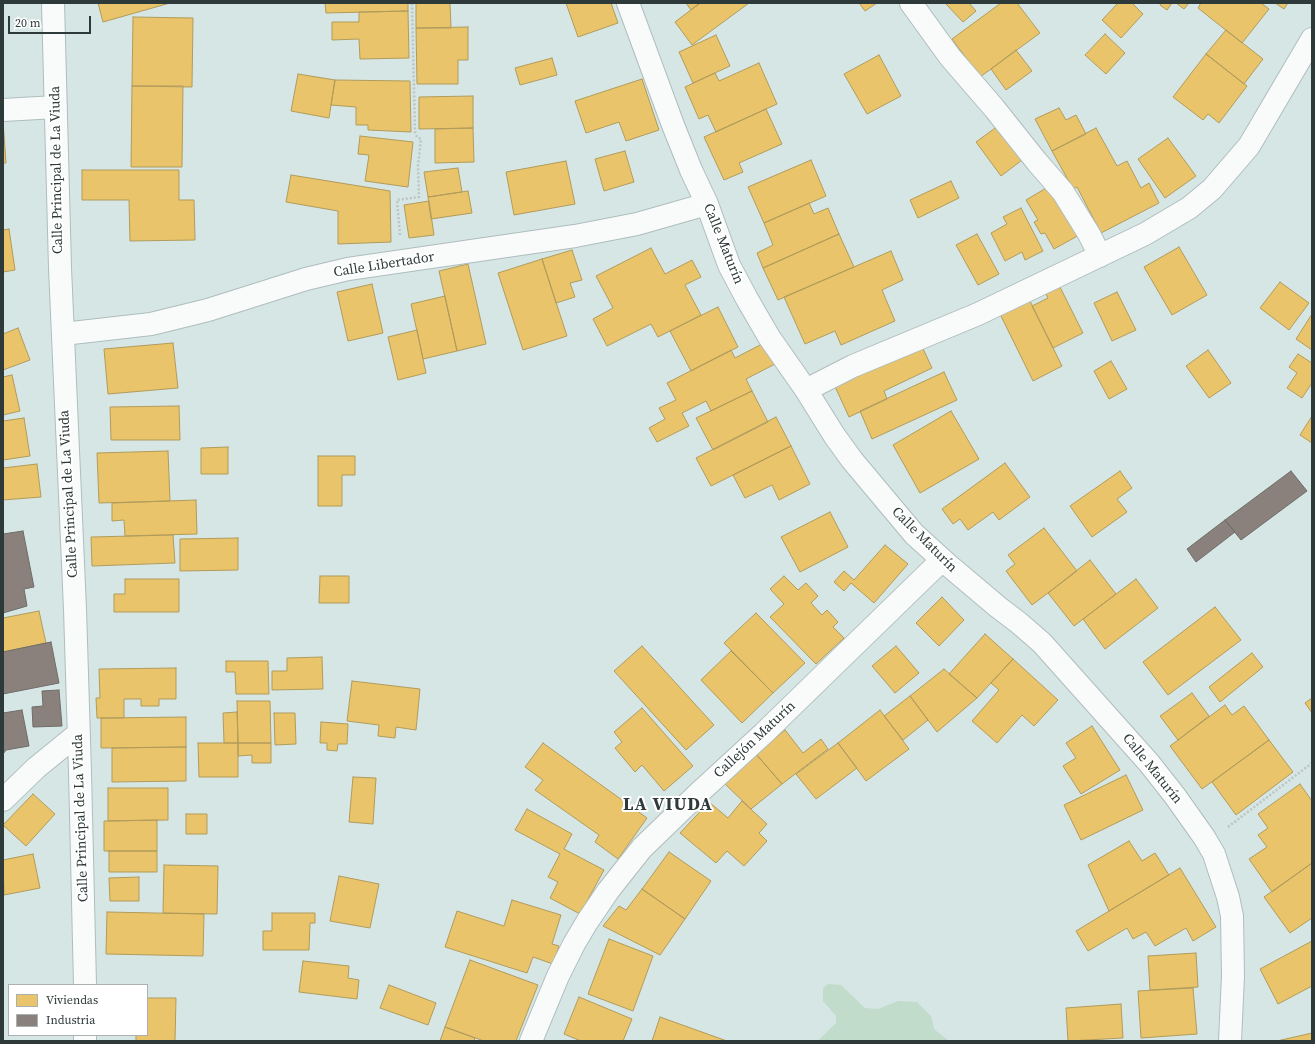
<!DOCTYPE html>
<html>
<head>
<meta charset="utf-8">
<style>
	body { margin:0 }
	#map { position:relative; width:1315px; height:1044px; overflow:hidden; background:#d5e6e5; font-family:"Source Serif 4",serif }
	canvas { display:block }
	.frame { position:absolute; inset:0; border:4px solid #2d3a39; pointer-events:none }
	.legend { position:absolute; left:8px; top:984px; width:140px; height:52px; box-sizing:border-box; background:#fff; border:1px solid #abb0b0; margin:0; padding:5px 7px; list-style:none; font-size:12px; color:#2d3a39 }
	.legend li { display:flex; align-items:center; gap:8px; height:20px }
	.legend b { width:20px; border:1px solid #abb0b0 }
	.scale { position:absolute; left:8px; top:16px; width:83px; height:18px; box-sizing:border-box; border:2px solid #2d3a39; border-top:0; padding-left:5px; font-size:12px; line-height:14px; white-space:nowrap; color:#2d3a39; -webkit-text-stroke:3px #fff; paint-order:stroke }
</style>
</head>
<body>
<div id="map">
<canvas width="1315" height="1044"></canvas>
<div class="frame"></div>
<ul class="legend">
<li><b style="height:11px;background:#e9c46a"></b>Viviendas</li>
<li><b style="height:11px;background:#8a817c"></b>Industria</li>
</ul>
<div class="scale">20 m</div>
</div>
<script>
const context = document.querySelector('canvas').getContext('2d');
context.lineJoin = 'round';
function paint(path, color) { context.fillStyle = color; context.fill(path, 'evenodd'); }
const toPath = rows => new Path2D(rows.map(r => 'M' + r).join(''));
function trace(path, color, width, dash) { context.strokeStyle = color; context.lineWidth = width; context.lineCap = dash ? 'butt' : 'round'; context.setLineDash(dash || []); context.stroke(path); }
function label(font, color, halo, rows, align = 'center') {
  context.font = font + ' "Source Serif 4",serif'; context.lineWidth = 4; context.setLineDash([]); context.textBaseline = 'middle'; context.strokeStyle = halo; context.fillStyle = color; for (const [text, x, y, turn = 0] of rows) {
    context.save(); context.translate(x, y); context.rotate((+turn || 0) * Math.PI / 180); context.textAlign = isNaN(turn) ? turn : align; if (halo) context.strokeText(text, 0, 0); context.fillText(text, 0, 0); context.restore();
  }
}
const green = toPath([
	[828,984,841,985,865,1008,878,1009,898,1001,917,1002,931,1016,934,1029,949,1041,818,1041,836,1023,836,1016,823,1001,823,988]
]);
const homes = toPath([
	[98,3,170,3,103,22,98,3],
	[325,3,408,3,408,11,326,13,325,3],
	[416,3,450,3,451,28,416,28,416,3],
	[566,3,611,3,618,23,578,37,566,3],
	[686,3,700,3,691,10,686,3],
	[700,3,749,3,692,45,675,22,700,3],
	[859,3,877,3,865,11,859,3],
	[945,3,969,3,976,11,963,22,945,3],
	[1001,3,1017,3,1040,33,980,77,952,39,1001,3],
	[1118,3,1132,3,1143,14,1121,38,1102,20,1118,3],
	[1161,3,1172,3,1167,10,1160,5,1161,3],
	[1176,3,1189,3,1184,9,1176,3],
	[1201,3,1261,3,1269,9,1242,43,1198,8,1201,3],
	[1275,3,1288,3,1284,9,1275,3],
	[408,11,409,58,360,59,359,39,332,40,332,22,359,22,359,12,408,11],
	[133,17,193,18,192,87,132,86,133,17],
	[468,27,468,60,458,60,458,84,417,84,416,28,468,27],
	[1226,30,1263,59,1244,84,1206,54,1226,30],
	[1105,34,1125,53,1106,74,1085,55,1105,34],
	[716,35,730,66,693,83,679,52,716,35],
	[1016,50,1032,71,1006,90,991,69,1016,50],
	[1206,54,1247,86,1219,123,1208,114,1203,120,1173,97,1206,54],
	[879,55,901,96,867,114,844,74,879,55],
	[552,58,557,75,520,85,515,68,552,58],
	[759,63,777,104,716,132,708,115,699,119,685,87,715,73,719,81,759,63],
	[298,74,335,80,329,118,291,111,298,74],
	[642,79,659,130,626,141,619,122,586,133,575,101,642,79],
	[335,80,410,81,411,132,368,130,368,125,356,125,356,107,331,105,335,80],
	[132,86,183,86,182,167,131,167,132,86],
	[473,96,473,128,419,129,419,97,473,96],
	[1059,108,1066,120,1076,115,1086,134,1052,151,1035,119,1059,108],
	[766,109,782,144,739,163,743,172,724,180,704,137,766,109],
	[3,121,6,163,3,163,3,121],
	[1002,123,1026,157,1001,176,976,142,1002,123],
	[473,128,474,162,435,163,435,129,473,128],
	[1096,128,1117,166,1127,161,1141,188,1149,183,1159,203,1101,233,1077,187,1073,189,1052,151,1096,128],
	[360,136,413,142,408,187,365,181,369,155,358,154,360,136],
	[1168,138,1196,176,1165,198,1138,159,1168,138],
	[625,151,634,182,604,191,595,159,625,151],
	[811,160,826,196,764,223,748,187,811,160],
	[566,161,575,204,514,215,506,172,566,161],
	[458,168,462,192,428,197,424,172,458,168],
	[82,170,179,170,179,200,194,200,195,240,130,241,129,200,82,200,82,170],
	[291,175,390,191,391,242,338,244,338,211,286,202,291,175],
	[951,181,959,198,918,218,910,200,951,181],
	[1053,184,1081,234,1054,249,1045,233,1041,234,1034,222,1038,220,1026,200,1053,184],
	[468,191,472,213,431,219,428,197,468,191],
	[429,201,434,235,409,238,404,205,429,201],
	[809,203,814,214,828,208,839,234,763,268,757,253,773,245,764,223,809,203],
	[1021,208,1043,251,1025,260,1022,252,1005,261,991,233,1007,224,1003,217,1021,208],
	[9,229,15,270,3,272,3,230,9,229],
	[839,234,854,267,778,300,763,268,839,234],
	[977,234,999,274,978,285,956,245,977,234],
	[1179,247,1207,295,1172,315,1144,267,1179,247],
	[651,248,665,274,692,260,701,277,685,285,701,315,658,337,651,324,607,346,593,319,613,308,596,276,651,248],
	[572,250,582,280,570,283,575,297,556,303,542,259,572,250],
	[891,251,903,280,882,290,895,321,841,345,835,331,805,344,784,297,891,251],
	[542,259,567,336,523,350,498,273,542,259],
	[468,264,486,344,457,351,439,271,468,264],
	[1280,282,1309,303,1289,330,1260,308,1280,282],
	[372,284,383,333,348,341,337,292,372,284],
	[1059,285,1083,333,1053,348,1032,306,1048,298,1045,292,1059,285],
	[1117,292,1136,330,1112,341,1094,303,1117,292],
	[445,296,457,351,423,359,411,304,445,296],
	[1028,297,1062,366,1033,381,999,312,1028,297],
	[718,307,738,347,691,371,670,331,718,307],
	[1312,314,1312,350,1296,339,1312,314],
	[18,328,30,360,3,370,3,334,18,328],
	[417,330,426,373,398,380,388,337,417,330],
	[919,340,932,368,884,391,887,399,849,417,832,380,919,340],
	[173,343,178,388,108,394,104,349,173,343],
	[764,343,775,364,746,379,752,391,711,411,706,401,682,413,689,426,657,442,649,428,665,419,659,408,676,400,667,383,731,350,735,358,764,343],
	[1208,350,1231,383,1209,398,1186,366,1208,350],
	[1298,354,1312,363,1312,383,1302,398,1287,388,1297,373,1289,367,1298,354],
	[1111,361,1127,389,1109,399,1094,371,1111,361],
	[944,372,957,400,872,439,860,411,944,372],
	[12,375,20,411,3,415,3,377,12,375],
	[752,391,768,422,713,450,696,418,752,391],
	[179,406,180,440,111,440,110,407,179,406],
	[951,411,979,459,920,493,893,445,951,411],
	[1312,416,1312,443,1300,435,1312,416],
	[776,417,791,446,711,486,696,458,776,417],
	[24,418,30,456,3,460,3,421,24,418],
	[791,446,810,484,779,500,772,485,745,498,733,475,791,446],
	[228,447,228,474,201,474,201,448,228,447],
	[168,451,170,501,99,503,97,453,168,451],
	[318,456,355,456,355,475,342,475,342,506,318,506,318,456],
	[1005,463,1030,497,999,520,993,512,968,530,960,519,953,524,942,509,1005,463],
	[37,464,41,497,3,500,3,468,37,464],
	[1120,471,1132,488,1117,499,1127,512,1092,537,1070,506,1120,471],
	[196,500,197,534,125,536,124,520,112,521,112,503,196,500],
	[830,512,848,547,800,572,781,537,830,512],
	[1044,528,1077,571,1032,605,1006,571,1015,564,1008,555,1044,528],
	[173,535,175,563,92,566,91,537,173,535],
	[238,538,238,570,180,571,180,539,238,538],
	[885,545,908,564,874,603,851,583,844,591,834,582,844,571,854,580,885,545],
	[1090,560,1116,594,1074,626,1048,593,1090,560],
	[320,576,349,576,349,603,319,603,320,576],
	[784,576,798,590,806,583,818,596,811,603,822,615,827,610,838,622,833,627,844,638,816,664,770,617,784,604,770,589,784,576],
	[125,579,179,579,179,612,114,612,114,594,125,594,125,579],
	[1136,579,1158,608,1105,649,1083,619,1136,579],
	[942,597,964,620,939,646,916,623,942,597],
	[1215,607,1241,640,1168,695,1143,662,1215,607],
	[39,611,46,643,3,652,3,618,39,611],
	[756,613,805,663,773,693,724,643,756,613],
	[985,634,1013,659,977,698,949,674,985,634],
	[642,646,714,725,686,750,614,671,642,646],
	[896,646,919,673,895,693,872,666,896,646],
	[731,651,773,693,742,723,701,680,731,651],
	[1252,653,1263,667,1220,702,1209,687,1252,653],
	[322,657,323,689,272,690,272,671,287,671,287,658,322,657],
	[1013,659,1058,700,1034,726,1022,715,997,743,972,721,999,690,991,683,1013,659],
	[226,661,268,661,269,694,236,694,235,672,226,672,226,661],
	[176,668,176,699,159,699,159,706,141,706,141,699,124,699,124,718,97,718,96,698,100,698,99,669,176,668],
	[944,669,977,698,937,732,910,696,944,669],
	[352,681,420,689,416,730,396,727,395,738,378,736,379,725,347,721,352,681],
	[1192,693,1209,716,1178,740,1160,716,1192,693],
	[910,696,928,720,903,740,884,716,910,696],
	[1312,698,1312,713,1305,703,1312,698],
	[237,701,270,701,271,743,238,743,237,701],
	[1225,705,1232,715,1244,706,1269,740,1202,789,1170,746,1225,705],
	[642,708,693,766,664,791,642,765,635,772,615,748,622,742,614,732,642,708],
	[880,710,909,749,866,781,838,743,880,710],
	[237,712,238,743,224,743,223,713,237,712],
	[274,713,295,713,296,744,275,745,274,713],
	[186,717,186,747,101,748,101,718,186,717],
	[321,722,348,724,347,744,338,744,337,751,327,750,327,743,320,743,321,722],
	[1092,726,1120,770,1081,794,1063,766,1076,758,1066,743,1092,726],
	[785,730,803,753,821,739,828,749,782,784,756,754,785,730],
	[1269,740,1293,772,1236,815,1212,782,1269,740],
	[198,743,238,743,238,777,199,777,198,743],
	[238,743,271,743,271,763,252,763,252,755,238,756,238,743],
	[543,743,647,818,618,859,595,842,599,835,535,790,543,780,525,767,543,743],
	[838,743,857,768,816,799,796,774,838,743],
	[186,747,186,781,112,782,112,748,186,747],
	[756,754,782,784,751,809,724,783,756,754],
	[1126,775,1143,810,1081,840,1064,805,1126,775],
	[353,777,376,778,373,824,349,822,353,777],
	[1300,784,1312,801,1312,863,1272,892,1249,859,1267,847,1258,835,1268,828,1258,814,1300,784],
	[108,788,168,788,168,820,108,821,108,788],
	[33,794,55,814,26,846,3,825,33,794],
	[742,801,767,824,759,833,767,841,744,866,727,851,716,863,680,833,709,802,728,818,742,801],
	[527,809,572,834,564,849,604,870,580,914,550,898,558,882,548,877,560,854,515,830,527,809],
	[186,814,207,814,207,834,186,834,186,814],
	[157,820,157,851,104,851,104,821,157,820],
	[1129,841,1142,861,1155,853,1169,875,1109,911,1088,865,1129,841],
	[109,851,157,851,157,872,109,872,109,851],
	[669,852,711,881,685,919,642,889,669,852],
	[33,854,40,888,4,895,3,860,33,854],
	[1312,863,1312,918,1290,933,1264,897,1312,863],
	[164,865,218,866,217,914,163,913,164,865],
	[1180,868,1216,927,1193,941,1186,928,1155,946,1146,932,1133,939,1127,928,1088,951,1076,931,1180,868],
	[339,876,379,884,370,928,330,921,339,876],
	[139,877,139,901,110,901,109,878,139,877],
	[642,889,685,919,660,955,603,926,619,906,626,910,642,889],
	[512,900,561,915,552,944,559,946,553,964,533,957,527,973,445,947,457,911,504,926,512,900],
	[107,912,204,914,203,956,106,954,107,912],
	[272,913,315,913,315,923,310,923,309,950,263,950,263,931,272,931,272,913],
	[609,939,653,956,633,1011,588,994,609,939],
	[1312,941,1312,986,1278,1004,1260,969,1312,941],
	[1196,953,1198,987,1150,990,1148,956,1196,953],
	[470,960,538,985,516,1041,484,1041,445,1027,470,960],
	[303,961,349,966,348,978,359,980,357,999,299,992,303,961],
	[389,985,436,1003,428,1025,380,1008,389,985],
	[1193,988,1197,1034,1141,1038,1138,991,1193,988],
	[579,997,632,1019,623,1041,581,1041,564,1034,579,997],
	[147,998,176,998,175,1041,136,1041,136,1035,147,1035,147,998],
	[1121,1004,1123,1038,1068,1041,1066,1008,1121,1004],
	[660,1017,727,1041,652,1041,660,1017],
	[445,1027,475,1038,474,1041,440,1041,445,1027],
	[1312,1033,1312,1041,1277,1041,1312,1033]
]);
const industry = toPath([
	[1291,471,1307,491,1241,540,1225,520,1291,471],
	[1225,520,1235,532,1196,562,1187,549,1225,520],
	[23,531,34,587,24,589,27,606,3,613,3,534,23,531],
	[51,642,59,683,3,694,3,652,51,642],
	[59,690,62,726,33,727,32,707,43,706,42,691,59,690],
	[22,710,29,746,6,750,3,754,3,713,22,710]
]);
const path = toPath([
	[400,235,397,200,419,197,418,166,421,139,417,137,415,132,412,3],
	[1228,827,1312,763]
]);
const minor = toPath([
	[53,3,60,268,75,609,80,772,85,985],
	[628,3,673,125,691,170,707,204,729,265,747,299,769,337,806,390,834,435,852,460,914,534,947,564,998,607,1019,623,1042,643,1149,763,1175,796,1204,837,1214,854,1228,897,1232,916,1233,976,1230,1041],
	[911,3,950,57,994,108,1037,162,1063,192,1089,234,1100,256],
	[3,110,56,107],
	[63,334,151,324,208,310,306,279,348,269,575,236,637,224,707,204],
	[806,390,853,366,978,314,1145,234,1189,208,1212,189,1249,146,1312,39],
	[3,800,36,768,79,733],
	[85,1035,85,1041],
	[531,1041,558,976,574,944,587,922,608,891,642,848,702,790,764,733,942,560]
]);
const streetNames = [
	["Calle Principal de La Viuda",57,170,-91],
	["Calle Maturín",723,244,68],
	["Calle Libertador",384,265,-9],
	["Calle Principal de La Viuda",69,494,-93],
	["Calle Maturín",924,540,45],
	["Callejón Maturín",755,740,-43],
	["Calle Maturín",1152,769,51],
	["Calle Principal de La Viuda",81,818,-92]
];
const districtNames = [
	["LA VIUDA",668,805]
];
paint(green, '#c1dcca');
paint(homes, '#e9c46a');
trace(homes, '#b19b5b', 1);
paint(industry, '#8a817c');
trace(industry, '#6e6c68', 1);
trace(minor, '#afbdbc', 24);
trace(path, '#bec4c4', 2.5, [2, 2]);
trace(minor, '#f9fbfb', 22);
label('14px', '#2d3a39', '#fff', streetNames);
context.letterSpacing = '1px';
label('bold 18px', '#2d3a39', '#fff', districtNames);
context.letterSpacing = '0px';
</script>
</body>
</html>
